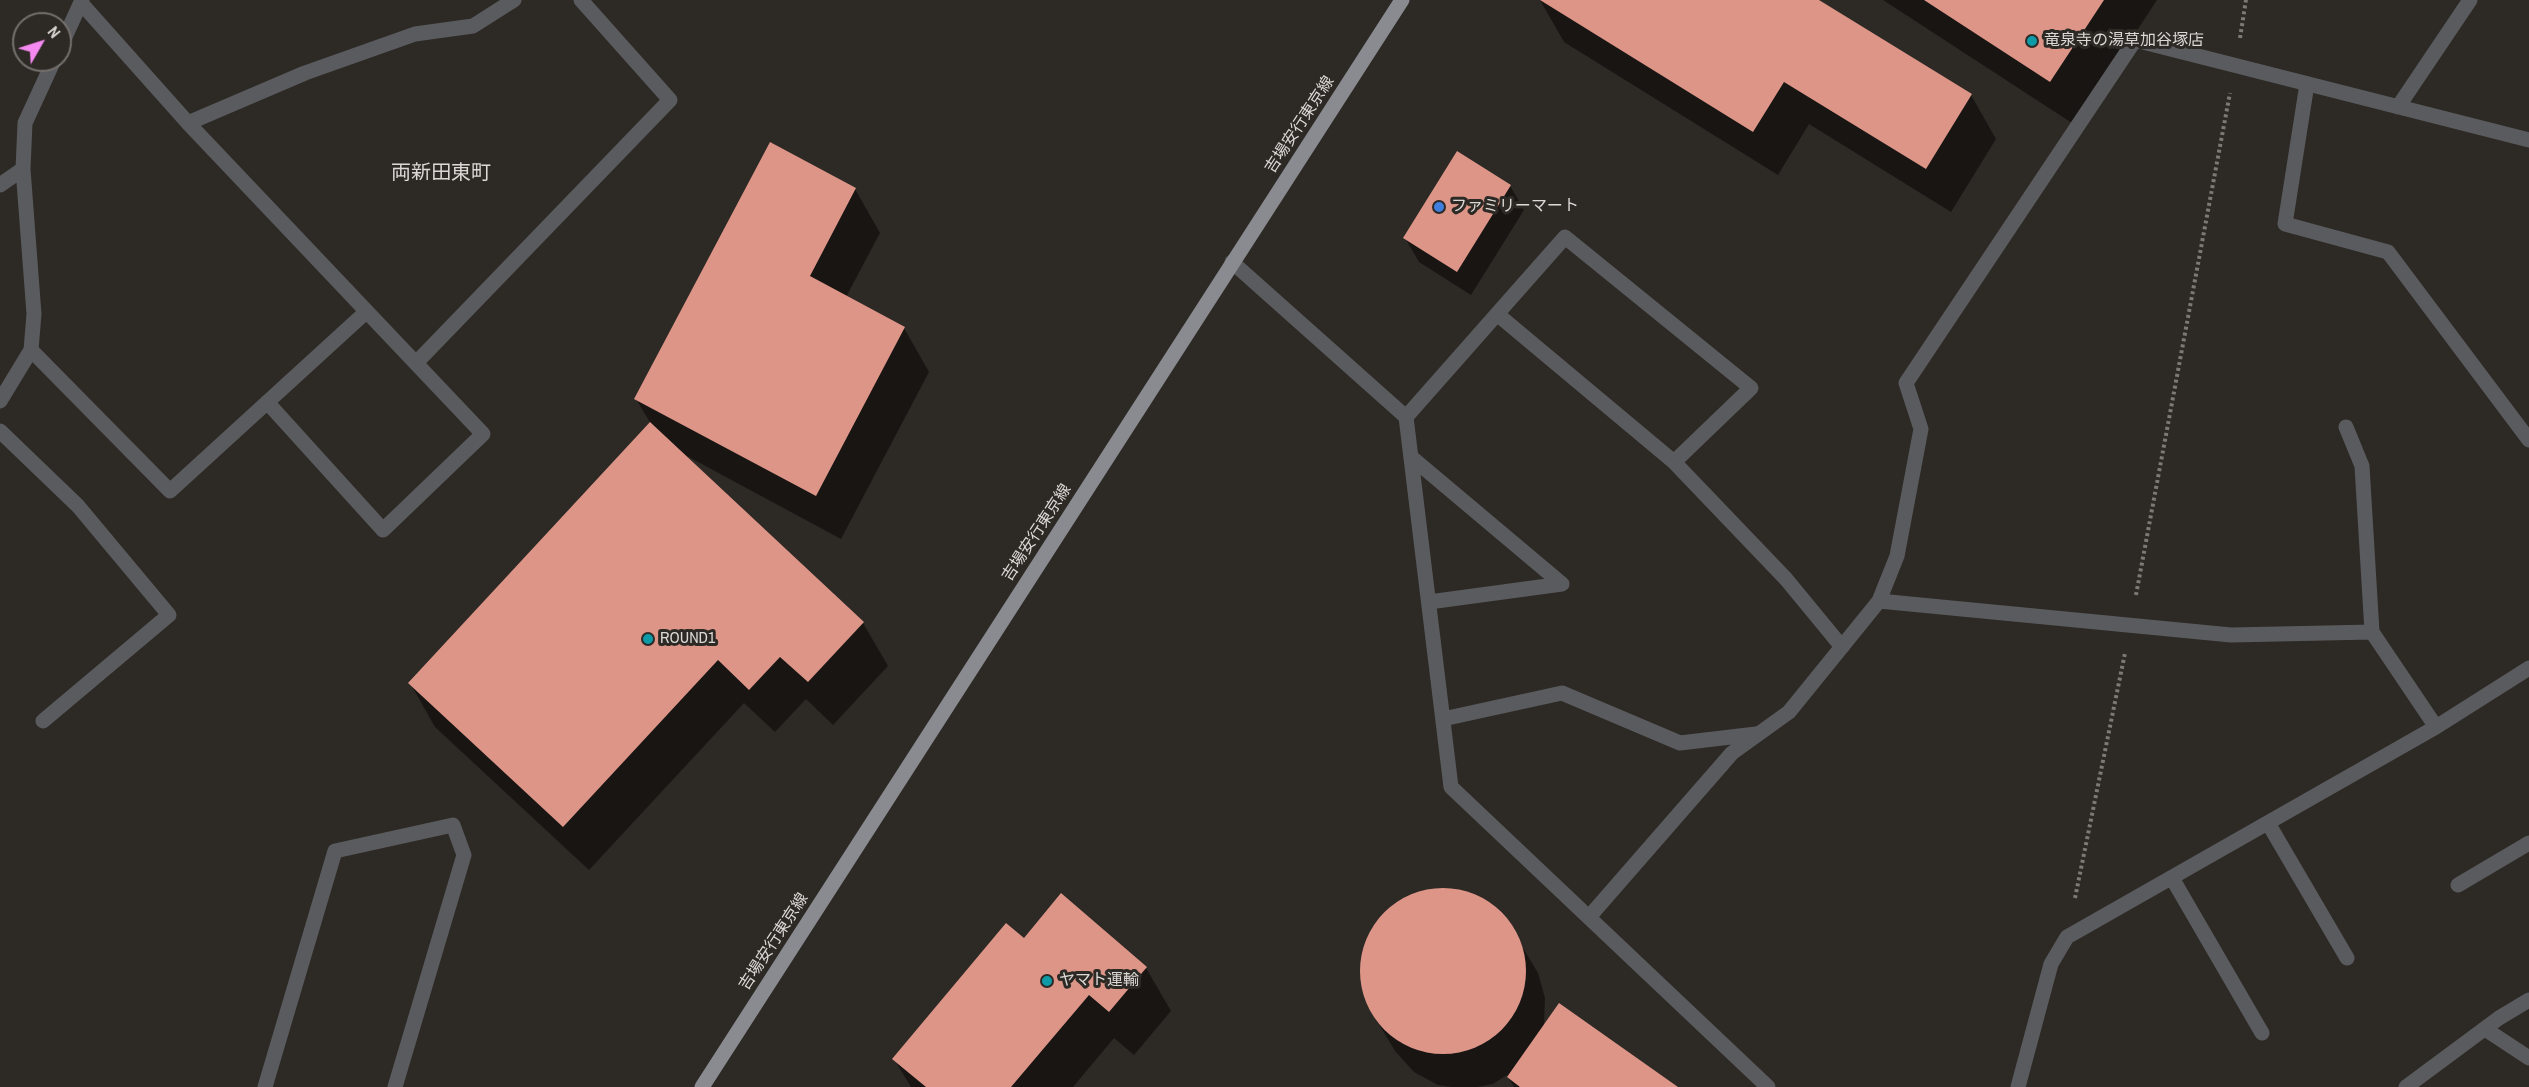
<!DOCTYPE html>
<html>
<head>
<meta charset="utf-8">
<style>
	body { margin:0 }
	#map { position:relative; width:2529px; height:1087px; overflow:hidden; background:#2d2925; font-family:"Archivo Narrow",sans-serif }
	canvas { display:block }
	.north { position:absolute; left:12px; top:12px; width:60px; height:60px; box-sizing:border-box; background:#2d2925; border:2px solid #736f6c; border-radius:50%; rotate:51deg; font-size:16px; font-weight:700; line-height:24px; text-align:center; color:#dbd9d6 }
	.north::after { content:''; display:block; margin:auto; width:21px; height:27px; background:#f489ef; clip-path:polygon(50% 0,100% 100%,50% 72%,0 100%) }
</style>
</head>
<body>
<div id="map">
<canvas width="2529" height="1087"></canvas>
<div class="north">N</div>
</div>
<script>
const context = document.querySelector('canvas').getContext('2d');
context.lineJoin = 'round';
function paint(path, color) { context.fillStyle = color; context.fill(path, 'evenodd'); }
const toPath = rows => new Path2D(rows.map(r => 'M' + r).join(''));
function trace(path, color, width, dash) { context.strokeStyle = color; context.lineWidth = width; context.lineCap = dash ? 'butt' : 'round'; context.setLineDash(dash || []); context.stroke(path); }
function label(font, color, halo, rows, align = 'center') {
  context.font = font + ' "Archivo Narrow","Noto Sans JP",sans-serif'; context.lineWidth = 6; context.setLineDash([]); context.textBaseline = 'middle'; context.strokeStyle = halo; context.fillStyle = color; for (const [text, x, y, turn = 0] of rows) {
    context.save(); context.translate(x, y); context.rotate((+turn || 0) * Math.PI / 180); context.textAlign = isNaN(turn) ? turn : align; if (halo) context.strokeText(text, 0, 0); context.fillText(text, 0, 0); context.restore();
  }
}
const shadow = toPath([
	[1540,0,1817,0,1971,95,1996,139,1951,212,1809,124,1778,175,1564,42],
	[1883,0,2157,0,2075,125],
	[1510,186,1524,210,1471,295,1419,262,1405,238],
	[855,189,880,233,846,297,904,328,929,372,841,539,685,455,863,623,888,666,833,725,806,699,775,732,744,703,589,870,435,727,410,683,651,424,636,399],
	[1431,890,1458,890,1482,899,1503,915,1538,973,1545,998,1544,1026,1675,1087,1514,1087,1507,1075,1493,1084,1477,1087,1452,1087,1438,1085,1414,1072,1395,1051,1374,1016,1364,990,1362,962,1369,935,1386,912,1407,897],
	[1024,940,1146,968,1171,1011,1134,1055,1114,1038,1073,1087,911,1087,894,1059]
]);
const building = toPath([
	[1540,0,1819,0,1972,94,1926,169,1784,82,1753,132],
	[1924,0,2104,0,2050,82],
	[770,142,856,188,810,276,905,327,816,496,634,399],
	[1457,151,1511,185,1457,272,1403,238],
	[650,422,864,622,808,682,780,657,749,690,718,660,563,827,408,683],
	'1360 971a83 83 0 1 1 166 0a83 83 0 1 1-166 0Z',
	[1061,893,1147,967,1109,1012,1089,995,1011,1087,926,1087,892,1059,1006,923,1024,938],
	[1559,1003,1678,1087,1520,1087,1507,1077]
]);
const path = toPath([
	[2240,38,2246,0],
	[2136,595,2230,93],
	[2075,898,2125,653]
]);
const minor = toPath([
	[81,3,188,123,483,434,383,530,267,402],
	[60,48,82,0],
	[2307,84,2285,224,2388,252,2529,440],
	[2398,107,2470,0],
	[188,123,305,73,415,34,473,26,514,0],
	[0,185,23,169],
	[1232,262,1406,417,1451,787,1768,1087],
	[1497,314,1674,462],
	[31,350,170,491,366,312],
	[416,363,670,100,581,0],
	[0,401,31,350,34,314,23,169,25,123,54,60],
	[1406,417,1565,237,1751,388,1674,462,1786,579,1842,647],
	[2346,427,2362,466,2372,632],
	[0,431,78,506,169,615,43,721],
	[1411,457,1562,584,1429,602],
	[1879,601,2231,635,2372,632,2436,727],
	[1443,719,1562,693,1680,743,1756,734],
	[2268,823,2347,958],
	[2172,878,2262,1033],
	[2458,885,2529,843],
	[1589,917,1732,753,1789,712,1879,601,1897,556,1921,429,1906,383,2135,40,2529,140],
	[2485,1029,2529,1058],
	[265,1087,335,851,453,825,464,855,395,1087],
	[2018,1087,2051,964,2067,937,2436,727,2529,668],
	[2406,1087,2499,1018,2529,1000]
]);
const major = toPath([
	[702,1087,1402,0]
]);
const markers = [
	[2032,41,6,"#0f9aa8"],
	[1439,207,6,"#3f7fe0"],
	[648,639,6,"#0f9aa8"],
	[1047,981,6,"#0f9aa8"]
];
const poiNames = [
	["竜泉寺の湯草加谷塚店",2044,41],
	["ファミリーマート",1451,207],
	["ROUND1",660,639],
	["ヤマト運輸",1059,981]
];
const streetNames = [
	["吉場安行東京線",1300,125,-57],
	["吉場安行東京線",1037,533,-57],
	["吉場安行東京線",774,942,-57]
];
const quarterNames = [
	["両新田東町",441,174]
];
paint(shadow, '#0007');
paint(building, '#dd9588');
trace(path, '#7d7976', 4, [3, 3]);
trace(minor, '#5a5b5e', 15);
trace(major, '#898b90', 15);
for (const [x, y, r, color] of markers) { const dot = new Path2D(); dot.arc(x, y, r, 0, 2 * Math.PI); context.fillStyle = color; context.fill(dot); trace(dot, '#2d2925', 2); }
label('16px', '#dbd9d6', '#2d2925', poiNames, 'left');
label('16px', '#dbd9d6', '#2d2925', streetNames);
label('20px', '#dbd9d6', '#2d2925', quarterNames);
</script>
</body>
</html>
